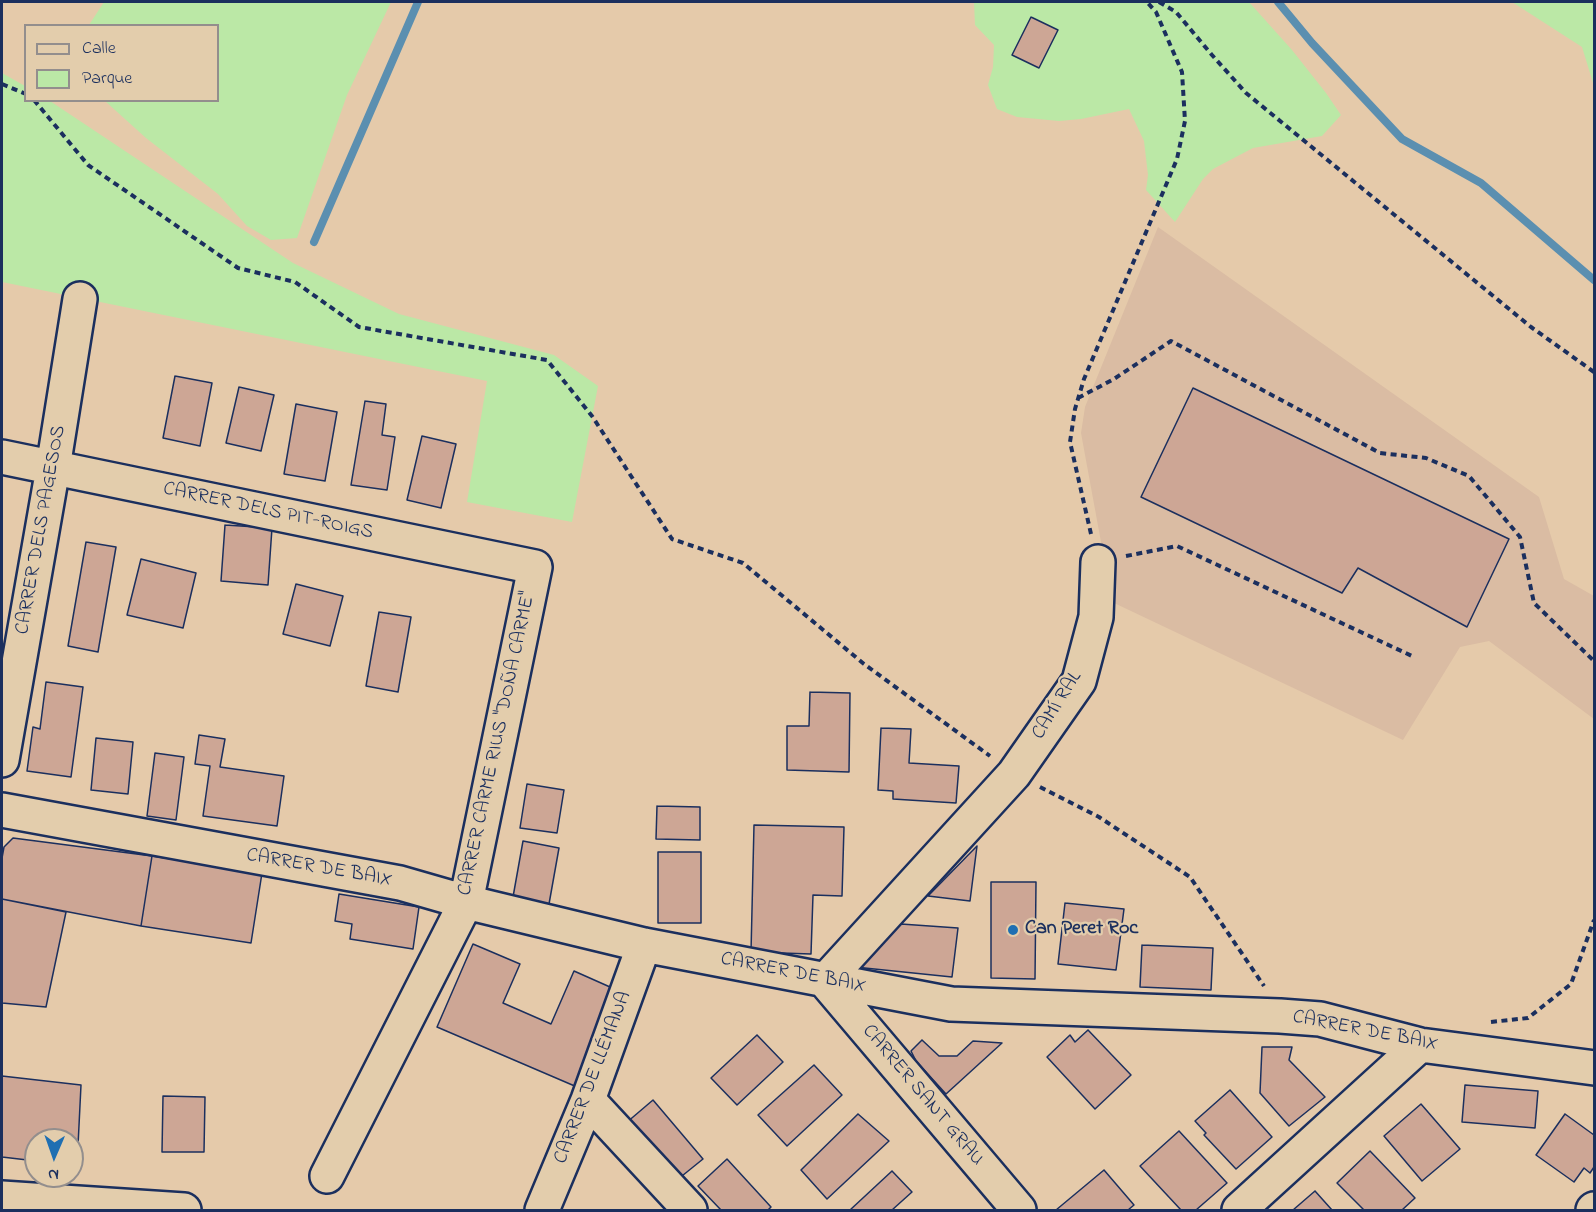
<!DOCTYPE html>
<html>
<head>
<meta charset="utf-8">
<style>
	body { margin:0 }
	#map { position:relative; width:1596px; height:1212px; overflow:hidden; background:#e5caaa; font-family:"Indie Flower",sans-serif }
	canvas { display:block }
	.frame { position:absolute; inset:0; border:3px solid #1b2f5e; pointer-events:none }
	.legend { position:absolute; left:24px; top:24px; width:195px; height:78px; box-sizing:border-box; background:#e3cdac; border:2px solid #938e8d; margin:0; padding:8px 10px; list-style:none; font-size:18px; color:#1b2f5e }
	.legend li { display:flex; align-items:center; gap:12px; height:30px }
	.legend b { width:30px; border:2px solid #938e8d }
	.north { position:absolute; left:24px; top:1128px; width:60px; height:60px; box-sizing:border-box; background:#e3cdac; border:2px solid #938e8d; border-radius:50%; rotate:182deg; font-size:16px; font-weight:700; line-height:24px; text-align:center; color:#1b2f5e }
	.north::after { content:''; display:block; margin:auto; width:21px; height:27px; background:#1f6fb2; clip-path:polygon(50% 0,100% 100%,50% 72%,0 100%) }
</style>
</head>
<body>
<div id="map">
<canvas width="1596" height="1212"></canvas>
<div class="frame"></div>
<ul class="legend">
<li><b style="height:8px;background:#e3cdac"></b>Calle</li>
<li><b style="height:16px;background:#bbe8a6"></b>Parque</li>
</ul>
<div class="north">N</div>
</div>
<script>
const context = document.querySelector('canvas').getContext('2d');
context.lineJoin = 'round';
function paint(path, color) { context.fillStyle = color; context.fill(path, 'evenodd'); }
const toPath = rows => new Path2D(rows.map(r => 'M' + r).join(''));
function trace(path, color, width, dash) { context.strokeStyle = color; context.lineWidth = width; context.lineCap = dash ? 'butt' : 'round'; context.setLineDash(dash || []); context.stroke(path); }
function label(font, color, halo, rows, align = 'center') {
  context.font = font + ' "Indie Flower",sans-serif'; context.lineWidth = 4.5; context.setLineDash([]); context.textBaseline = 'middle'; context.strokeStyle = halo; context.fillStyle = color; for (const [text, x, y, turn = 0] of rows) {
    context.save(); context.translate(x, y); context.rotate((+turn || 0) * Math.PI / 180); context.textAlign = isNaN(turn) ? turn : align; if (halo) context.strokeText(text, 0, 0); context.fillText(text, 0, 0); context.restore();
  }
}
const built = toPath([
	[1158,227,1539,497,1564,579,1594,596,1594,719,1489,641,1460,647,1403,740,1112,602,1081,433,1085,407]
]);
const green = toPath([
	[104,2,391,2,347,95,297,238,271,240,247,226,218,194,146,138,105,101,218,100,218,26,89,25],
	[974,2,1249,2,1292,50,1326,93,1341,115,1322,136,1253,148,1213,169,1203,179,1175,222,1146,190,1148,175,1144,141,1129,109,1081,119,1059,121,1017,117,997,109,988,85,993,67,994,45,975,25],
	[1512,2,1594,2,1594,86,1582,47],
	[2,73,25,86,26,100,50,101,293,263,399,314,554,355,598,386,572,522,467,502,487,381,2,282]
]);
const stream = toPath([
	[1278,2,1312,43,1402,139,1481,183,1594,280],
	[314,242,418,2]
]);
const building = toPath([
	[1031,17,1058,30,1039,68,1012,55,1031,17],
	[175,376,212,383,200,446,163,438,175,376],
	[239,387,274,395,261,451,226,443,239,387],
	[1193,388,1509,539,1467,627,1358,568,1342,593,1141,497,1193,388],
	[365,401,386,404,382,435,395,437,387,490,351,485,365,401],
	[296,404,337,412,325,481,284,474,296,404],
	[422,436,456,444,441,508,407,500,422,436],
	[225,525,272,528,268,585,221,581,225,525],
	[86,542,116,547,98,652,68,646,86,542],
	[141,559,196,573,183,628,127,615,141,559],
	[296,584,343,596,330,646,283,634,296,584],
	[379,612,411,617,398,692,366,686,379,612],
	[46,682,83,687,71,777,27,771,33,727,40,729,46,682],
	[810,692,850,693,849,772,787,770,787,726,809,726,810,692],
	[881,728,911,729,909,763,959,766,956,803,893,799,893,791,878,790,881,728],
	[199,735,225,739,220,767,284,776,277,826,203,816,210,766,195,764,199,735],
	[96,738,133,742,128,794,91,790,96,738],
	[155,753,184,757,176,820,147,816,155,753],
	[527,784,564,790,557,833,520,828,527,784],
	[657,806,700,807,700,840,656,839,657,806],
	[754,825,844,827,842,896,813,895,811,954,751,952,754,825],
	[13,838,152,856,141,926,2,899,2,858,4,847,13,838],
	[523,841,559,848,549,904,513,897,523,841],
	[977,846,970,901,928,896,977,846],
	[658,852,701,852,701,923,658,923,658,852],
	[152,856,262,873,251,943,141,926,152,856],
	[991,882,1036,882,1035,979,991,978,991,882],
	[339,894,419,907,413,949,350,939,352,924,335,921,339,894],
	[2,899,66,912,46,1007,2,1003,2,899],
	[1065,903,1124,909,1116,970,1058,964,1065,903],
	[901,924,958,928,952,977,855,967,901,924],
	[473,944,520,964,503,1003,551,1024,574,971,619,991,577,1087,437,1027,473,944],
	[1142,945,1213,948,1211,990,1140,987,1142,945],
	[1088,1030,1131,1075,1095,1109,1047,1057,1070,1035,1075,1042,1088,1030],
	[757,1035,783,1062,737,1105,711,1078,757,1035],
	[922,1040,939,1056,957,1056,973,1041,1002,1043,946,1094,916,1061,911,1051,922,1040],
	[1262,1047,1292,1047,1289,1060,1325,1097,1289,1126,1260,1093,1262,1047],
	[814,1065,842,1095,787,1146,758,1115,814,1065],
	[2,1076,81,1085,77,1166,72,1165,72,1140,36,1140,36,1161,2,1157,2,1076],
	[1465,1085,1538,1091,1535,1128,1462,1122,1465,1085],
	[1230,1090,1272,1137,1236,1169,1204,1135,1206,1133,1195,1121,1230,1090],
	[163,1096,205,1097,204,1152,162,1152,163,1096],
	[653,1100,703,1159,677,1180,626,1123,653,1100],
	[1421,1104,1460,1149,1422,1181,1384,1136,1421,1104],
	[858,1114,889,1141,827,1199,801,1170,858,1114],
	[1565,1114,1594,1135,1594,1167,1590,1173,1584,1168,1574,1182,1536,1155,1565,1114],
	[1179,1131,1227,1183,1196,1210,1181,1210,1140,1166,1179,1131],
	[1370,1151,1415,1198,1402,1210,1364,1210,1337,1183,1370,1151],
	[727,1159,771,1207,768,1210,721,1210,698,1186,727,1159],
	[1104,1170,1134,1205,1128,1210,1056,1210,1104,1170],
	[892,1171,912,1192,892,1210,850,1210,892,1171],
	[1315,1191,1332,1210,1293,1210,1315,1191]
]);
const path = toPath([
	[1159,2,1176,12,1212,55,1246,93,1531,327,1594,372],
	[2,84,26,94],
	[34,100,88,165,238,268,295,282,359,327,547,360,592,416,672,539,743,563,864,664,990,756],
	[1078,398,1114,379,1171,341,1380,453,1426,458,1469,476,1520,537,1534,603,1594,661],
	[1091,534,1070,442,1075,409,1084,379,1177,159,1185,121,1182,72,1156,12,1147,2],
	[1126,556,1177,546,1412,656],
	[1040,787,1099,817,1190,877,1264,986],
	[1491,1022,1528,1018,1571,984,1594,920]
]);
const minor = toPath([
	[2,457,535,567,466,902,327,1176],
	[2,760,53,468,80,299],
	[2,810,400,883,466,902,644,945,951,1004,1280,1016,1320,1019,1420,1045,1594,1068],
	[588,1100,690,1210],
	[542,1210,588,1100,644,945],
	[1019,1210,825,981,1014,774,1079,681,1096,617,1098,562],
	[1239,1210,1420,1045],
	[1593,1210,1594,1209]
]);
const secondary = toPath([
	[2,1198,184,1210]
]);
const markers = [
	[1013,930,6,"#1f6fb2"]
];
const streetNames = [
	["CARRER DELS PIT-ROIGS",268,512,12],
	["CARRER DELS PAGESOS",42,530,-80],
	["CAMÍ RAL",1058,706,-58],
	["CARRER CARME RIUS \"DOÑA CARME\"",498,744,-78],
	["CARRER DE BAIX",319,869,10],
	["CARRER DE BAIX",793,974,11],
	["CARRER DE BAIX",1365,1032,11],
	["CARRER DE LLÉMANA",594,1078,-69],
	["CARRER SANT GRAU",922,1096,50]
];
const poiNames = [
	["Can Peret Roc",1025,930]
];
paint(built, '#dabca3');
paint(green, '#bbe8a6');
trace(stream, '#5b8fb0', 8);
paint(building, '#cda695');
trace(building, '#1b2f5e', 1.5);
trace(minor, '#1b2f5e', 38);
trace(secondary, '#1b2f5e', 38);
trace(path, '#1b2f5e', 4, [6, 4.5]);
trace(minor, '#e3cdac', 33);
trace(secondary, '#e3cdac', 33);
for (const [x, y, r, color] of markers) { const dot = new Path2D(); dot.arc(x, y, r, 0, 2 * Math.PI); context.fillStyle = color; context.fill(dot); trace(dot, '#e3cdac', 2); }
label('20px', '#1b2f5e', '#e3cdac', streetNames);
label('bold 20px', '#1b2f5e', '#e3cdac', poiNames, 'left');
</script>
</body>
</html>
